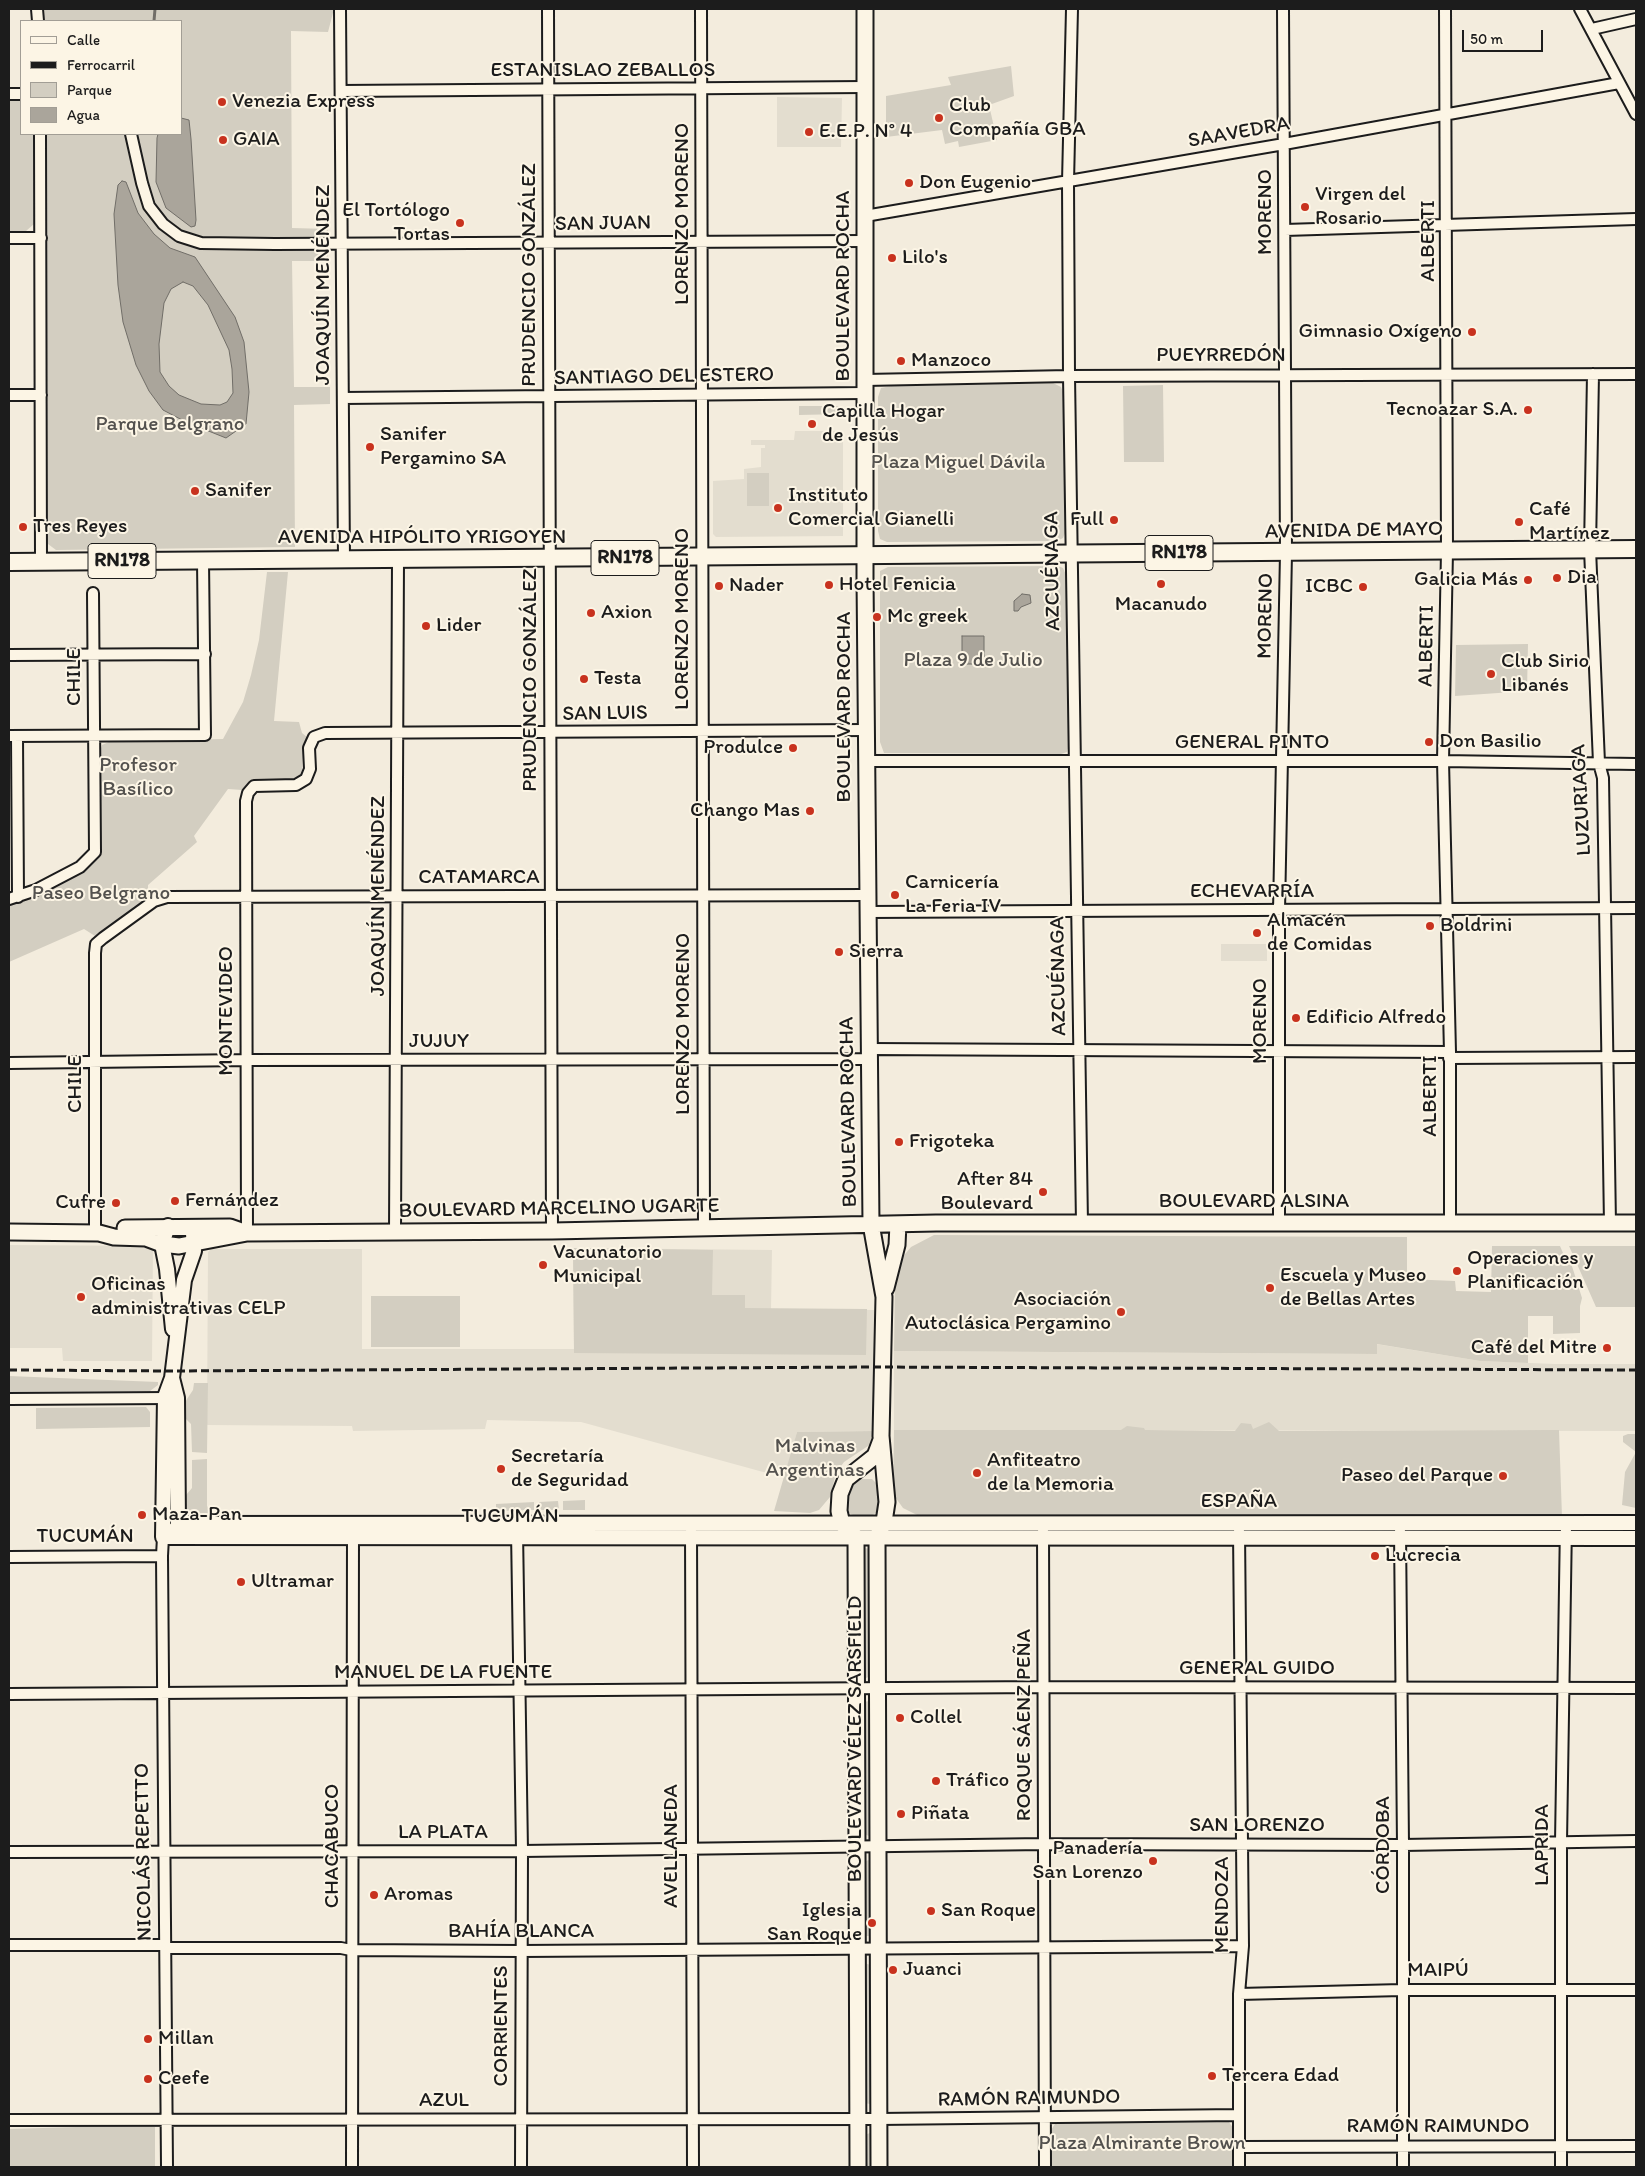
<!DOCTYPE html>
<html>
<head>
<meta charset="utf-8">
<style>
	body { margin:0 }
	#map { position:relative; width:1645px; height:2176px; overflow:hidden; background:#f3ecdd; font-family:Itim,sans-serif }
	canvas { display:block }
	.frame { position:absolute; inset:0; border:10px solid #1c1c1c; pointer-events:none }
	.legend { position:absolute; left:20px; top:20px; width:162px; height:115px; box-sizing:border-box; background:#fcf5e5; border:1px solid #a29e95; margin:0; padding:6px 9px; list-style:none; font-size:15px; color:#1c1c1c }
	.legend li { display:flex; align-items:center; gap:10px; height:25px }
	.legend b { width:25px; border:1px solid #a29e95 }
	.scale { position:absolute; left:1462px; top:30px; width:81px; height:22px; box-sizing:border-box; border:2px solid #1c1c1c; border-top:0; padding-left:6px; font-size:15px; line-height:18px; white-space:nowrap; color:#1c1c1c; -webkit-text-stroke:4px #fcf5e5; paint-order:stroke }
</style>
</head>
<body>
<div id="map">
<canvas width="1645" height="2176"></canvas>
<div class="frame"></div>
<ul class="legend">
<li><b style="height:6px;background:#fcf5e5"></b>Calle</li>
<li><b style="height:6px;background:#1c1c1c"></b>Ferrocarril</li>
<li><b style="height:14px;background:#d3cec1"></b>Parque</li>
<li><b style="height:14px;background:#aaa59b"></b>Agua</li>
</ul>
<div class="scale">50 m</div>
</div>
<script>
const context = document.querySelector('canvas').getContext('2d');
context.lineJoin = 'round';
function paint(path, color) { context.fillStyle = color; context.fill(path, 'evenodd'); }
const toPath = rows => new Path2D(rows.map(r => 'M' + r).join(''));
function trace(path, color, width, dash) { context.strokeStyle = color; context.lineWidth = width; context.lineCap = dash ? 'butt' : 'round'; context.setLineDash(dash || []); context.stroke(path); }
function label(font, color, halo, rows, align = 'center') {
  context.font = font + ' Itim,sans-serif'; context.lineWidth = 4; context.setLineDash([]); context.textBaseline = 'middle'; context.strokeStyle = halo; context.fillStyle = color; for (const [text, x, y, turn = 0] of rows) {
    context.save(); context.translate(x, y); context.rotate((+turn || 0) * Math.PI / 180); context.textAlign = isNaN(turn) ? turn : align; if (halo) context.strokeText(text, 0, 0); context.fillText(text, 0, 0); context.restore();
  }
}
const built = toPath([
	[777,97,842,98,841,147,777,147],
	[795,431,843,431,843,536,716,537,713,534,713,481,744,479,744,469,761,467,761,448,765,448,765,445,751,445,751,440,794,440],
	[1221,944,1267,944,1267,961,1221,961],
	[9,1245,153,1246,152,1361,63,1361,62,1348,9,1348],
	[573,1248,772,1250,771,1309,874,1310,873,1431,797,1432,785,1478,581,1422,487,1420,485,1429,353,1431,352,1426,207,1425,208,1252,211,1249,362,1249,362,1349,574,1349],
	[1376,1344,1480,1361,1555,1364,1636,1364,1636,1431,894,1430,894,1351,1377,1354]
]);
const green = toPath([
	[44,9,334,9,328,32,291,31,292,228,328,229,328,261,292,261,294,387,330,387,330,404,294,405,295,547,56,550,48,544,46,134,181,134,181,21,44,21],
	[1011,66,1014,96,989,105,997,140,959,147,958,141,945,144,942,130,886,137,886,96,951,85,948,77],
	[9,101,21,101,21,134,33,134,34,224,26,231,9,231],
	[1053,383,1061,387,1063,392,1065,533,1063,538,1057,541,887,542,880,539,878,531,878,397,881,388,891,386],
	[1163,385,1164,462,1124,462,1123,386],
	[799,406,839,406,843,409,843,414,799,415],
	[747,473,769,473,769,506,747,506],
	[1058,566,1063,568,1066,575,1069,745,1067,752,1061,754,884,753,880,742,880,571,888,567],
	[267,572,288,572,274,721,299,722,302,733,307,737,303,745,302,774,292,780,253,781,242,790,228,789,194,836,197,842,148,885,148,897,95,936,84,929,9,962,9,905,37,895,75,876,98,859,100,852,100,751,102,745,111,741,223,739,243,702,251,675,259,640],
	[1528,644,1527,691,1455,696,1456,645],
	[934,1235,1407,1237,1407,1279,1455,1281,1456,1291,1491,1292,1492,1246,1560,1246,1566,1260,1571,1263,1582,1298,1580,1306,1580,1333,1553,1334,1553,1316,1528,1316,1528,1363,1480,1361,1377,1344,1377,1354,894,1351,895,1281,901,1259,911,1247],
	[1569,1246,1636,1246,1636,1307,1596,1307],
	[573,1248,713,1250,712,1295,745,1295,745,1308,867,1309,866,1355,574,1353],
	[371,1296,460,1296,460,1347,371,1347],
	[9,1376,158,1382,158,1385,150,1391,9,1392],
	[194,1383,208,1383,207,1453,192,1452,191,1424,185,1418,185,1402,193,1390],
	[146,1407,150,1412,150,1427,36,1429,36,1408],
	[1269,1422,1279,1431,1559,1430,1562,1517,923,1518,903,1508,893,1494,894,1430,1121,1430,1127,1426,1144,1428,1145,1430,1235,1431,1241,1423,1251,1424,1253,1429],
	[873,1431,871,1444,844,1462,836,1473,830,1497,819,1510,810,1513,774,1511,797,1432],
	[1628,1434,1636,1434,1636,1508,1622,1505,1625,1472,1636,1452,1623,1442,1623,1436],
	[207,1459,207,1506,211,1514,215,1514,211,1519,190,1517,186,1512,186,1495,192,1488,192,1460],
	[859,1479,872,1479,880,1487,881,1505,876,1513,867,1518,859,1518,849,1513,847,1503,851,1484],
	[585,1500,585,1510,563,1510,563,1501],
	[558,1501,559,1510,539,1510,539,1502],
	[534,1502,534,1510,496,1511,496,1504],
	[864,1548,871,1549,871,1676,866,1678,863,1676,862,1550],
	[869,1701,871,1702,871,1835,869,1836,864,1834,864,1702],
	[870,1860,871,1936,866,1936,864,1934,864,1861],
	[867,1964,872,1965,872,2103,870,2104,865,2103,865,1965],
	[1146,2119,1148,2122,1177,2120,1229,2122,1233,2128,1233,2167,1051,2167,1051,2130,1055,2124,1084,2122,1087,2120,1130,2122],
	[76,2127,155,2127,155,2167,9,2167,9,2129],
	[870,2133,873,2136,874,2167,864,2167,865,2135]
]);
const water = toPath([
	[181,118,189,120,191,139,196,220,195,226,191,227,166,208,156,182,157,138,158,134,181,134,181,118],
	[122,181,126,182,138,213,154,234,170,248,195,257,235,317,244,342,249,392,246,424,226,438,186,422,163,410,149,391,136,365,123,322,118,285,114,214,118,185,122,181],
	[183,282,193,286,208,305,229,350,232,369,233,393,227,402,220,405,201,404,179,395,169,386,160,372,159,344,164,303,171,289,183,282],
	[1022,594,1030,595,1031,603,1021,607,1018,611,1014,611,1014,601,1022,594],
	[962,636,984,636,984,664,962,664,962,636]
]);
const stream = toPath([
	[154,21,155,9]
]);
const minor = toPath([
	[37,9,38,21],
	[340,9,344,560],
	[548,9,552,1231],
	[701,9,704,1228],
	[1072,9,1068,182,1069,376,1082,1223],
	[1445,9,1447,551,1443,761,1450,1052,1450,1224],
	[1580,9,1636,114],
	[1592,29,1636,19],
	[341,91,865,87],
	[9,94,21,94],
	[40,134,41,562],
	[131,134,142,183,149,206,163,224,179,236,201,243,275,244,864,241],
	[865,216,1284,144,1619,83],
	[1285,230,1636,219],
	[9,238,41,238],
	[1593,374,1590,549,1599,763,1603,778,1610,1224],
	[865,380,1069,376,1636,374],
	[9,395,41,395],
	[343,398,865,393],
	[9,655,205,654],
	[9,736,205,735,203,561],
	[17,736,18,897],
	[867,761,1443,761,1636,764],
	[9,899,36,890,80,867,95,852,93,593],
	[868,912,1636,908],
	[869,1049,1450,1052],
	[1449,1058,1636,1057],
	[9,1063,246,1060,869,1059],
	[1279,1224,1279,911,1286,553,1283,9],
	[395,1232,398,560],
	[95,1233,95,953,96,944,103,938,154,901,167,897,867,895],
	[247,1233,246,801,248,793,254,786,296,785,306,779,310,769,309,748,314,737,325,733,866,730],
	[9,1399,170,1398],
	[517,1531,522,1851,521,2167],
	[691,1531,693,2167],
	[1043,1531,1045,2167],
	[1400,1531,1403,1845,1403,2167],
	[9,1557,162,1556],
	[9,1694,1043,1687,1636,1688],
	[9,1852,522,1851,1044,1844,1403,1845,1636,1841],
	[9,1945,165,1945],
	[165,1948,341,1948,351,1950,521,1951,1243,1946],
	[1239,1994,1402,1990,1636,1990],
	[9,2120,879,2119,1239,2115],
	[1239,2147,1636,2146],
	[167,2167,162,1556,163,1537,178,1524],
	[352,2167,353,1531],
	[1239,2167,1239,1994,1243,1946,1239,1531],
	[1561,2167,1561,1842,1566,1523]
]);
const tertiary = toPath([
	[168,1226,162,1244,167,1269,173,1329],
	[193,1233,194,1251,184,1280,172,1378,165,1397,163,1537,1636,1538],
	[172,1378,177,1398,178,1524,1636,1523]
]);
const secondary = toPath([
	[865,9,865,578,871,1224,884,1297,881,1436,887,1502,884,1522,877,1537,879,2167],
	[125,1228,230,1227,247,1233],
	[9,1232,99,1233,114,1237,146,1238,162,1244,179,1246,247,1233,552,1231,936,1223,1636,1223],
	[886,1288,897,1245,898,1224],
	[858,2167,856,1537,842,1524,839,1511,840,1494,846,1479,875,1456,881,1440]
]);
const primary = toPath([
	[9,562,1636,549]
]);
const rail = toPath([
	[9,1370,172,1371,872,1367,1636,1370]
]);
const markers = [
	[222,102,5,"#c8321e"],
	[939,118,5,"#c8321e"],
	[809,132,5,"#c8321e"],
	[223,140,5,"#c8321e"],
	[909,183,5,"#c8321e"],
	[1305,207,5,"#c8321e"],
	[460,223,5,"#c8321e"],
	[892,258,5,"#c8321e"],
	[1472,332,5,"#c8321e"],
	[901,361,5,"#c8321e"],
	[1528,410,5,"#c8321e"],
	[812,424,5,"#c8321e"],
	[370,447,5,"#c8321e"],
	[195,491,5,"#c8321e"],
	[778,508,5,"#c8321e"],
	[1114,520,5,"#c8321e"],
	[1519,522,5,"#c8321e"],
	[23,527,5,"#c8321e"],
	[1557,578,5,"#c8321e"],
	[1528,580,5,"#c8321e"],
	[1161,584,5,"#c8321e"],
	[829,585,5,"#c8321e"],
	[719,586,5,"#c8321e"],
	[1363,587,5,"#c8321e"],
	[591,613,5,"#c8321e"],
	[877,617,5,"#c8321e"],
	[426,626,5,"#c8321e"],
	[1491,674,5,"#c8321e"],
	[584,679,5,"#c8321e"],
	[1429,742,5,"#c8321e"],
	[793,748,5,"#c8321e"],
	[810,811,5,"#c8321e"],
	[895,895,5,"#c8321e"],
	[1430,926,5,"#c8321e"],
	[1257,933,5,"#c8321e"],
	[839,952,5,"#c8321e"],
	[1296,1018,5,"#c8321e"],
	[899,1142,5,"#c8321e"],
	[1043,1192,5,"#c8321e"],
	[175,1201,5,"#c8321e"],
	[116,1203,5,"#c8321e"],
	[543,1265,5,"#c8321e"],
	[1457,1271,5,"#c8321e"],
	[1270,1288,5,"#c8321e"],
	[81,1297,5,"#c8321e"],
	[1121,1312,5,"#c8321e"],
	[1607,1348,5,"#c8321e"],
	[501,1469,5,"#c8321e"],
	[977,1473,5,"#c8321e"],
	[1503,1476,5,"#c8321e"],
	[142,1515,5,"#c8321e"],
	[1375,1556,5,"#c8321e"],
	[241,1582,5,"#c8321e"],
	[900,1718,5,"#c8321e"],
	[936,1781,5,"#c8321e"],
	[901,1814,5,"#c8321e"],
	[1153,1861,5,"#c8321e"],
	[374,1895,5,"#c8321e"],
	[931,1911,5,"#c8321e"],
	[872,1923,5,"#c8321e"],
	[893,1970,5,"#c8321e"],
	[148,2039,5,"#c8321e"],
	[1212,2076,5,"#c8321e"],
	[148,2079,5,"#c8321e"]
];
const shields = [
	[1179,553,68],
	[625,558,68],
	[122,561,68]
];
const shieldNames = [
	["RN178",1179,553],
	["RN178",625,558],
	["RN178",122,561]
];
const streetNames = [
	["ESTANISLAO ZEBALLOS",603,71],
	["SAAVEDRA",1239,133,-10],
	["MORENO",1266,212,-90],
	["LORENZO MORENO",683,214,-90],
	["SAN JUAN",603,224,-1],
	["ALBERTI",1429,241,-90],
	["PRUDENCIO GONZÁLEZ",530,275,-90],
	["JOAQUÍN MENÉNDEZ",324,285,-90],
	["BOULEVARD ROCHA",844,286,-90],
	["PUEYRREDÓN",1221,356],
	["SANTIAGO DEL ESTERO",664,377,-1],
	["AVENIDA DE MAYO",1354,531,-1],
	["AVENIDA HIPÓLITO YRIGOYEN",422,538],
	["AZCUÉNAGA",1053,571,-91],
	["MORENO",1266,616,-89],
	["LORENZO MORENO",683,619,-90],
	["ALBERTI",1427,646,-89],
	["CHILE",75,677,-90],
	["PRUDENCIO GONZÁLEZ",531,680,-90],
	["BOULEVARD ROCHA",845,707,-90],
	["SAN LUIS",605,714,-1],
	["GENERAL PINTO",1252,743],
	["LUZURIAGA",1582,800,-93],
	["CATAMARCA",479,878],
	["ECHEVARRÍA",1252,892],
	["JOAQUÍN MENÉNDEZ",379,896,-90],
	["AZCUÉNAGA",1059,976,-91],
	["MONTEVIDEO",227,1011,-90],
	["MORENO",1261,1021,-90],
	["LORENZO MORENO",684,1024,-90],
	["JUJUY",439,1042],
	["CHILE",76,1084,-90],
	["ALBERTI",1431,1096,-90],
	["BOULEVARD ROCHA",849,1112,-91],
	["BOULEVARD ALSINA",1254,1202],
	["BOULEVARD MARCELINO UGARTE",559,1209,-1],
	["ESPAÑA",1239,1502],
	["TUCUMÁN",510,1517],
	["TUCUMÁN",85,1537],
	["GENERAL GUIDO",1257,1669],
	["MANUEL DE LA FUENTE",443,1673],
	["ROQUE SÁENZ PEÑA",1025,1725,-90],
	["BOULEVARD VÉLEZ SARSFIELD",856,1739,-90],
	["SAN LORENZO",1257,1826],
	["LA PLATA",443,1833],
	["CÓRDOBA",1384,1845,-90],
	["LAPRIDA",1543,1845,-90],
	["CHACABUCO",333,1846,-90],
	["AVELLANEDA",672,1846,-90],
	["NICOLÁS REPETTO",144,1852,-91],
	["MENDOZA",1223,1905,-90],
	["BAHÍA BLANCA",521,1932],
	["MAIPÚ",1438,1971],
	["CORRIENTES",502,2026,-90],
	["RAMÓN RAIMUNDO",1029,2099,-1],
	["AZUL",444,2101],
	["RAMÓN RAIMUNDO",1438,2127]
];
const poiNames = [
	["Venezia Express",232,102],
	["Club",949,106],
	["Compañía GBA",949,130],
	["E.E.P. N° 4",819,132],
	["GAIA",233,140],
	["Don Eugenio",919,183],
	["Virgen del",1315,195],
	["Rosario",1315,219],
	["El Tortólogo",450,211,"right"],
	["Tortas",450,235,"right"],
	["Lilo's",902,258],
	["Gimnasio Oxígeno",1462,332,"right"],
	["Manzoco",911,361],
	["Tecnoazar S.A.",1518,410,"right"],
	["Capilla Hogar",822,412],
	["de Jesús",822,436],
	["Sanifer",380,435],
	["Pergamino SA",380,459],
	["Sanifer",205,491],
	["Instituto",788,496],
	["Comercial Gianelli",788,520],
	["Café",1529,510],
	["Martínez",1529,534],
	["Full",1104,520,"right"],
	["Tres Reyes",33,527],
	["Dia",1567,578],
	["Galicia Más",1518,580,"right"],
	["Hotel Fenicia",839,585],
	["Nader",729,586],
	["ICBC",1353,587,"right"],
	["Macanudo",1161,605,"center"],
	["Axion",601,613],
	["Mc greek",887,617],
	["Lider",436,626],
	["Club Sirio",1501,662],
	["Libanés",1501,686],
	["Testa",594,679],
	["Don Basilio",1439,742],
	["Produlce",783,748,"right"],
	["Chango Mas",800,811,"right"],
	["Carnicería",905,883],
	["La Feria IV",905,907],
	["Almacén",1267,921],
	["de Comidas",1267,945],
	["Boldrini",1440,926],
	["Sierra",849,952],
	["Edificio Alfredo",1306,1018],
	["Frigoteka",909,1142],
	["After 84",1033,1180,"right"],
	["Boulevard",1033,1204,"right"],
	["Fernández",185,1201],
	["Cufre",106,1203,"right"],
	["Vacunatorio",553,1253],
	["Municipal",553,1277],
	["Operaciones y",1467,1259],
	["Planificación",1467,1283],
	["Escuela y Museo",1280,1276],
	["de Bellas Artes",1280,1300],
	["Oficinas",91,1285],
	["administrativas CELP",91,1309],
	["Asociación",1111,1300,"right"],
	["Autoclásica Pergamino",1111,1324,"right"],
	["Café del Mitre",1597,1348,"right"],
	["Secretaría",511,1457],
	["de Seguridad",511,1481],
	["Anfiteatro",987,1461],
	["de la Memoria",987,1485],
	["Paseo del Parque",1493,1476,"right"],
	["Maza-Pan",152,1515],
	["Lucrecia",1385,1556],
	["Ultramar",251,1582],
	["Collel",910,1718],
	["Tráfico",946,1781],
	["Piñata",911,1814],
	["Panadería",1143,1849,"right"],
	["San Lorenzo",1143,1873,"right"],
	["Aromas",384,1895],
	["Iglesia",862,1911,"right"],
	["San Roque",862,1935,"right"],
	["San Roque",941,1911],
	["Juanci",903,1970],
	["Millan",158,2039],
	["Tercera Edad",1222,2076],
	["Ceefe",158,2079]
];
const parkNames = [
	["Parque Belgrano",170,425],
	["Plaza Miguel Dávila",958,463],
	["Plaza 9 de Julio",973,661],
	["Profesor",138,766],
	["Basílico",138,790],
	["Paseo Belgrano",101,894],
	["Malvinas",815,1447],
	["Argentinas",815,1471],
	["Plaza Almirante Brown",1142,2144]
];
paint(built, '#e3ddcf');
paint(green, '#d3cec1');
paint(water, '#aaa59b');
trace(water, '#716e68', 1);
trace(stream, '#716e68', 3);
trace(minor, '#1c1c1c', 14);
trace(tertiary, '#1c1c1c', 18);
trace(secondary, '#1c1c1c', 19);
trace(primary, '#1c1c1c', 20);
trace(minor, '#fcf5e5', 10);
trace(tertiary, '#fcf5e5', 14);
trace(secondary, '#fcf5e5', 15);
trace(primary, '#fcf5e5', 16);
trace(rail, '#1c1c1c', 3, [8, 4]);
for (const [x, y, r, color] of markers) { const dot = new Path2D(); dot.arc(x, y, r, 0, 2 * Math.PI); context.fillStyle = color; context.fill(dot); trace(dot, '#fcf5e5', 2); }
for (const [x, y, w] of shields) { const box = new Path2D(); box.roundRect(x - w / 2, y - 17.5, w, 35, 4); context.fillStyle = '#fcf5e5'; context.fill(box); trace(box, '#1c1c1c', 1); }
label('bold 20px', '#1c1c1c', null, shieldNames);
label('21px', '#1c1c1c', '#fcf5e5', streetNames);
label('21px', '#1c1c1c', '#fcf5e5', poiNames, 'left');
label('21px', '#53514e', '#fcf5e5', parkNames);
</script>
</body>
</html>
